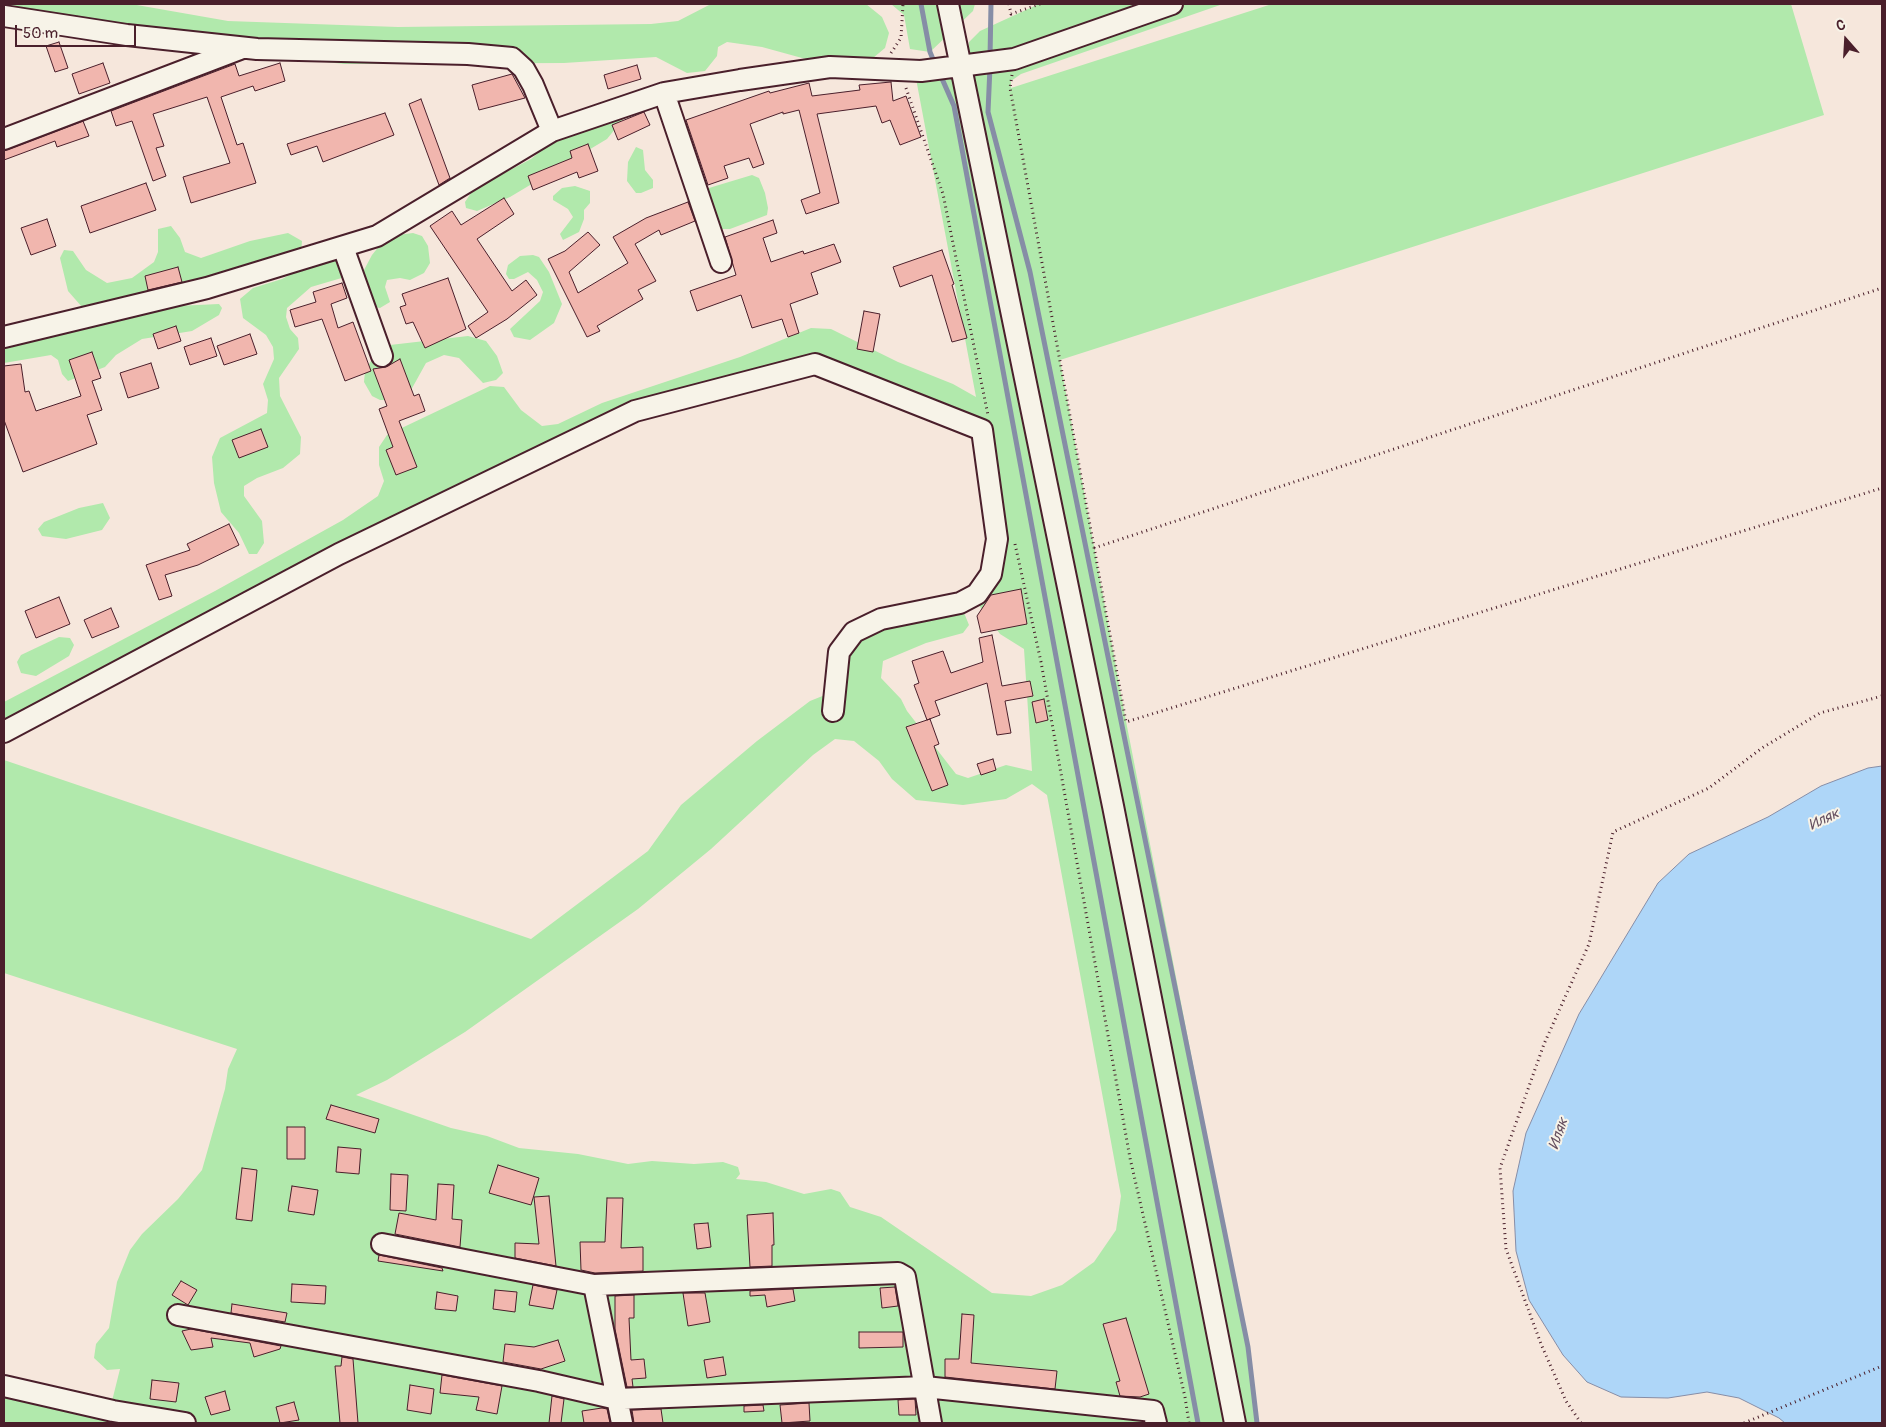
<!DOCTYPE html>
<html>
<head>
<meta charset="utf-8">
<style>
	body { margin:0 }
	#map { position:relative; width:1886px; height:1427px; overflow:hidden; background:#f6e7dc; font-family:Pangolin,sans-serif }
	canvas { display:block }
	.frame { position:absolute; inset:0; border:5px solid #4a1f2b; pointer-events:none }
	.north { position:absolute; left:1821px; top:15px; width:50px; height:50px; -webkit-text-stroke:4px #f7f3e8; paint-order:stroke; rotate:341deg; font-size:14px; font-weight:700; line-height:20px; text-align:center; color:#4a1f2b }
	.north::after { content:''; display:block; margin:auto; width:18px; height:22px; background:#4a1f2b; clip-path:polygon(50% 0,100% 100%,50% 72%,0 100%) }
	.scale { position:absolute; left:15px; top:25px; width:121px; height:22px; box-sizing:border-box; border:2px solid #4a1f2b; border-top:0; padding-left:6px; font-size:15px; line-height:18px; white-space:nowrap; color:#4a1f2b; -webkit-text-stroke:4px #f7f3e8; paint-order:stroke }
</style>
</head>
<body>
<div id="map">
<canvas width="1886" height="1427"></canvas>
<div class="frame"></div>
<div class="north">С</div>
<div class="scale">50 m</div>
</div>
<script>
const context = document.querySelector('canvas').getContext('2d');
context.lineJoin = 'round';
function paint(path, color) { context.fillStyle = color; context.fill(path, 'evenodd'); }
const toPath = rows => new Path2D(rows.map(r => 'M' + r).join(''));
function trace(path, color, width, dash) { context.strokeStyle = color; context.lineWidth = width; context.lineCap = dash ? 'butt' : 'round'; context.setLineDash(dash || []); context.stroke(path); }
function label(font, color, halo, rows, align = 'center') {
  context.font = font + ' Pangolin,sans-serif'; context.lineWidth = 4; context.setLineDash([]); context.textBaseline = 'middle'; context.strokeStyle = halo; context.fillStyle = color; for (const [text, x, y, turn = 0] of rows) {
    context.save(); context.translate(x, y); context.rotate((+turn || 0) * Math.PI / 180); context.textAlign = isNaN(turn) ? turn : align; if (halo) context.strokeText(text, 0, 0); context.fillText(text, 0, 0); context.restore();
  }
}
const green = toPath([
	[4,4,131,4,228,21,398,27,651,24,678,21,711,4,866,4,882,17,889,33,885,48,873,58,845,63,813,61,762,47,727,42,718,47,717,56,705,71,687,73,656,57,564,63,344,64,35,30,4,24],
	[891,4,975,4,973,11,930,52,910,49,904,15],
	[1039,4,1223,4,1021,74,1011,81,1011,88,1272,4,1791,4,1824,115,1060,360,1125,716,1240,1305,1257,1423,4,1423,4,1384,111,1405,120,1369,107,1370,94,1358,96,1344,109,1328,117,1282,130,1250,142,1234,178,1199,202,1170,225,1089,228,1069,237,1049,4,973,4,760,531,939,648,851,681,805,757,741,810,701,825,695,841,636,960,603,969,625,963,633,926,643,883,661,881,678,901,699,907,711,956,774,968,778,1006,765,1032,771,1024,649,1000,634,978,604,991,574,982,430,815,364,635,411,4,736,4,702,215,591,343,520,378,496,384,481,379,465,379,447,387,435,490,386,504,387,521,410,542,426,558,424,602,403,740,357,811,328,831,329,898,362,953,384,976,397,914,68,967,66,969,42,980,31],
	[835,739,854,741,879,761,892,779,916,800,963,805,1006,799,1032,784,1047,795,1121,1196,1116,1230,1094,1262,1062,1285,1031,1296,992,1293,881,1217,850,1207,840,1192,831,1189,804,1194,766,1182,736,1179,740,1174,738,1167,723,1162,694,1164,652,1161,628,1164,578,1154,519,1148,487,1136,451,1128,356,1095,387,1080,465,1032,638,909,711,849,813,755],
	[628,113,607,139,510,197,477,211,466,208,465,202,471,193,493,179,531,159,574,123],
	[636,147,643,150,645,170,653,180,653,188,641,193,636,193,627,181,628,162],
	[752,175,759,178,765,193,768,208,767,215,730,229,719,229,706,192,709,188],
	[575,186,590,191,590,203,584,210,584,219,579,232,563,240,560,234,573,217,568,209,553,200,553,196,562,188],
	[171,226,180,238,185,252,201,258,250,241,288,233,302,241,301,253,106,306,82,307,68,291,60,258,64,250,73,251,86,270,107,283,132,278,154,262,158,252,158,229],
	[413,233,422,236,428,246,430,263,424,273,410,280,400,278,387,280,385,287,390,302,380,308,370,306,362,283,364,270,372,255,380,245,398,235],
	[533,255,539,257,549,272,562,304,554,323,530,340,514,337,510,329,540,301,543,292,537,280,528,272,514,279,509,279,506,274,508,265,520,256],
	[334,259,344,263,345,277,311,287,287,308,286,317,290,329,298,338,299,349,279,378,280,396,301,437,300,454,283,468,257,478,244,486,244,496,262,521,264,543,257,554,249,554,239,533,221,512,214,483,212,457,220,438,267,413,268,400,263,384,274,359,273,347,266,335,243,318,240,299,253,288,282,279,318,260],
	[219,304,222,308,219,315,192,331,142,339,116,355,105,367,68,381,62,374,58,360,51,355,4,363,4,330,111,321,176,306],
	[468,336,486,341,497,356,503,373,496,380,483,383,459,358,444,355,426,363,411,390,394,400,380,400,372,396,364,382,365,371,371,361,390,345],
	[103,503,110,518,102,530,66,539,42,536,38,529,44,522,79,508],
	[59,637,70,638,74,645,69,656,36,676,21,673,17,662,21,655]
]);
const water = toPath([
	[1882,766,1882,1423,1785,1423,1779,1418,1739,1398,1707,1392,1668,1398,1621,1397,1587,1382,1563,1355,1529,1300,1516,1251,1513,1191,1526,1133,1579,1014,1658,883,1689,854,1768,817,1821,786,1868,768,1882,766]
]);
const stream = toPath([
	[921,4,930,52,935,64],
	[990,58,991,4],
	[990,67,988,112,1030,272,1248,1347,1257,1423],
	[940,74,954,106,1198,1423]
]);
const building = toPath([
	[59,42,68,68,55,72,46,46,59,42],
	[103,63,110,83,79,94,72,74,103,63],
	[280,63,285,81,255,91,253,86,221,97,237,145,243,143,256,183,191,203,183,177,230,163,207,97,153,114,164,146,156,148,166,176,153,181,132,121,116,126,111,111,235,64,239,76,280,63],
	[637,65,641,79,608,89,604,75,637,65],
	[512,74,525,98,479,110,472,85,512,74],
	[891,82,893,101,906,96,921,137,900,145,890,120,882,123,876,106,817,114,839,203,806,214,801,200,820,193,799,110,783,114,783,112,750,124,764,164,753,168,749,158,724,166,728,178,708,185,686,120,769,91,770,93,809,83,812,96,860,90,859,85,891,82],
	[421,99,450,178,439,185,409,104,421,99],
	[644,112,650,125,618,140,612,125,644,112],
	[385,113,394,135,323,162,317,146,291,155,287,144,385,113],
	[83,121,89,136,57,147,55,141,4,160,4,151,83,121],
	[588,144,598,171,579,178,577,172,533,190,528,176,572,158,570,151,588,144],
	[146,183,156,210,90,233,81,206,146,183],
	[504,198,514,214,477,239,512,291,526,280,537,295,507,319,476,338,468,326,488,312,430,226,452,211,461,225,504,198],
	[688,202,695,221,661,235,659,230,635,244,656,281,638,290,643,299,597,326,600,331,587,337,548,259,565,251,588,232,600,245,569,272,578,293,628,263,613,237,646,218,688,202],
	[47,219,56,246,31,255,21,228,47,219],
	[773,220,777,233,763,238,771,262,803,251,804,254,834,244,841,262,811,273,818,294,790,304,799,333,788,337,782,319,752,328,741,295,697,311,690,291,736,275,725,237,773,220],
	[942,250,954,284,952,285,967,338,952,342,932,275,900,287,893,267,942,250],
	[178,267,182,282,148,290,145,276,178,267],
	[448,278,466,329,425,348,413,322,406,324,400,307,406,305,402,294,448,278],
	[342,283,347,298,331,304,338,328,353,322,371,371,345,381,322,319,295,327,290,310,316,302,313,292,342,283],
	[864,311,880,314,873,352,857,349,864,311],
	[176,326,181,341,158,349,153,334,176,326],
	[250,334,257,354,224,365,217,346,250,334],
	[211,338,217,356,190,365,184,347,211,338],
	[92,352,101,378,92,381,102,410,87,415,97,444,23,472,4,420,4,366,21,364,25,392,29,391,36,411,81,396,69,360,92,352],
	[400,359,414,396,419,394,425,411,399,421,417,467,396,475,386,450,393,447,379,409,387,406,373,369,386,367,400,359],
	[151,363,159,388,128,398,120,373,151,363],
	[261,429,268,447,239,458,232,440,261,429],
	[229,524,239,545,198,565,165,575,172,596,159,600,146,565,190,550,187,544,229,524],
	[1021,589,1027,624,981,633,977,616,991,595,1021,589],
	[59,597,70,624,36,638,25,611,59,597],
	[111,608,119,627,92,638,84,620,111,608],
	[992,635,1002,686,1030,681,1033,696,1005,701,1011,733,997,735,987,683,935,701,940,715,927,720,914,685,919,683,912,661,943,651,951,673,983,662,979,638,992,635],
	[1044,699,1048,720,1036,723,1032,702,1044,699],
	[930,719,939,744,934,746,948,785,932,791,906,727,930,719],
	[993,759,996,770,981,775,977,764,993,759],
	[331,1105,379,1119,375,1133,326,1119,331,1105],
	[287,1127,305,1127,305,1159,287,1159,287,1127],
	[338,1147,361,1149,359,1174,336,1172,338,1147],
	[498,1165,539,1178,531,1205,489,1193,498,1165],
	[242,1168,257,1170,252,1221,236,1219,242,1168],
	[391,1174,408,1175,406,1211,390,1210,391,1174],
	[438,1184,454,1185,452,1219,462,1220,460,1247,395,1234,399,1213,436,1220,438,1184],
	[292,1186,318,1190,314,1215,288,1211,292,1186],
	[549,1196,556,1266,515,1258,515,1243,539,1244,534,1197,549,1196],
	[607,1198,623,1198,621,1248,643,1247,643,1271,595,1273,581,1270,580,1242,605,1242,607,1198],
	[773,1213,774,1245,772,1245,772,1266,750,1267,747,1215,773,1213],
	[708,1223,711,1247,697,1249,694,1224,708,1223],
	[379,1255,442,1268,443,1271,378,1261,379,1255],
	[181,1281,197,1290,188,1305,172,1295,181,1281],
	[292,1284,326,1286,325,1304,291,1302,292,1284],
	[533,1285,557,1290,553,1309,529,1305,533,1285],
	[895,1287,898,1306,882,1308,880,1288,895,1287],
	[793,1289,795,1301,767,1307,765,1295,750,1296,750,1291,793,1289],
	[495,1290,517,1292,515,1312,493,1309,495,1290],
	[437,1292,458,1296,456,1311,435,1309,437,1292],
	[683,1293,705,1293,710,1322,688,1326,683,1293],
	[634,1295,634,1318,629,1318,631,1360,644,1359,646,1378,632,1379,633,1387,627,1387,615,1329,615,1296,634,1295],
	[232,1304,287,1313,285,1322,231,1313,232,1304],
	[962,1314,974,1315,971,1363,1057,1371,1055,1389,945,1377,945,1359,959,1359,962,1314],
	[1126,1318,1149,1394,1140,1397,1120,1396,1116,1382,1120,1381,1103,1324,1126,1318],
	[191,1329,281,1346,280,1349,254,1357,250,1343,211,1338,213,1347,191,1350,182,1331,191,1329],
	[859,1332,903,1332,903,1347,859,1348,859,1332],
	[558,1340,565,1361,541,1369,503,1362,505,1344,534,1347,558,1340],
	[342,1357,353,1359,358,1423,340,1423,335,1366,341,1366,342,1357],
	[723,1357,726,1375,707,1378,704,1360,723,1357],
	[442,1375,502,1386,497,1414,476,1410,479,1397,440,1393,442,1375],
	[152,1380,179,1383,176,1402,150,1399,152,1380],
	[410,1385,434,1389,431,1414,407,1410,410,1385],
	[225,1391,230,1410,211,1415,205,1397,225,1391],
	[552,1396,564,1399,561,1423,549,1423,552,1396],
	[915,1399,916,1415,899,1415,898,1400,915,1399],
	[294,1402,299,1420,280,1423,276,1407,294,1402],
	[809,1403,810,1421,782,1423,780,1405,809,1403],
	[763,1405,764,1411,744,1412,744,1406,763,1405],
	[602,1408,607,1409,610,1423,584,1423,582,1411,602,1408],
	[661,1409,663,1423,634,1423,632,1410,661,1409]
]);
const path = toPath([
	[1009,4,1011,14,1040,4],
	[891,53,901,38,903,4],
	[1012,75,1010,88,1126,722,1882,488],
	[906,88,943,194,988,415],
	[1015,544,1041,662,1130,1158,1185,1397,1189,1423],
	[1094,548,1882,288],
	[1581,1423,1566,1401,1541,1344,1506,1249,1500,1168,1544,1044,1589,944,1613,832,1709,788,1762,748,1820,713,1882,696],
	[1744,1423,1882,1366]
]);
const minor = toPath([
	[948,4,1113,806,1235,1423],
	[4,16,127,35,257,49,468,54,512,58,524,69,533,85,552,131,664,93,740,80,830,67,921,71,1014,59,1172,4],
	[664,93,721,262],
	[4,139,240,49],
	[343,247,382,356],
	[4,337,207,288,377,236,552,131],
	[4,732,339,554,635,411,815,364,982,430,997,539,991,574,977,594,960,603,881,619,854,632,839,652,833,711],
	[382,1244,594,1285],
	[178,1315,539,1381,617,1399,925,1387,1153,1411,1156,1423],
	[4,1386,113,1411,185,1423],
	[622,1423,594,1285,898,1273,905,1277,931,1423]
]);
const waterNames = [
	["Иляк",1824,820,-26],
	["Иляк",1559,1134,-71]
];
paint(green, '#b1e9ac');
paint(water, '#aed6f8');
trace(water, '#868da6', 1);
trace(stream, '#868da6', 5);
paint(building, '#f1b6ae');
trace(building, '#4a1f2b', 1);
trace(minor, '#4a1f2b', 24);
trace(path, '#4a1f2b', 3, [1, 4]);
trace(minor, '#f7f3e8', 20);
label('italic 15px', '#634d5e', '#f7f3e8', waterNames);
</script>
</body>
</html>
